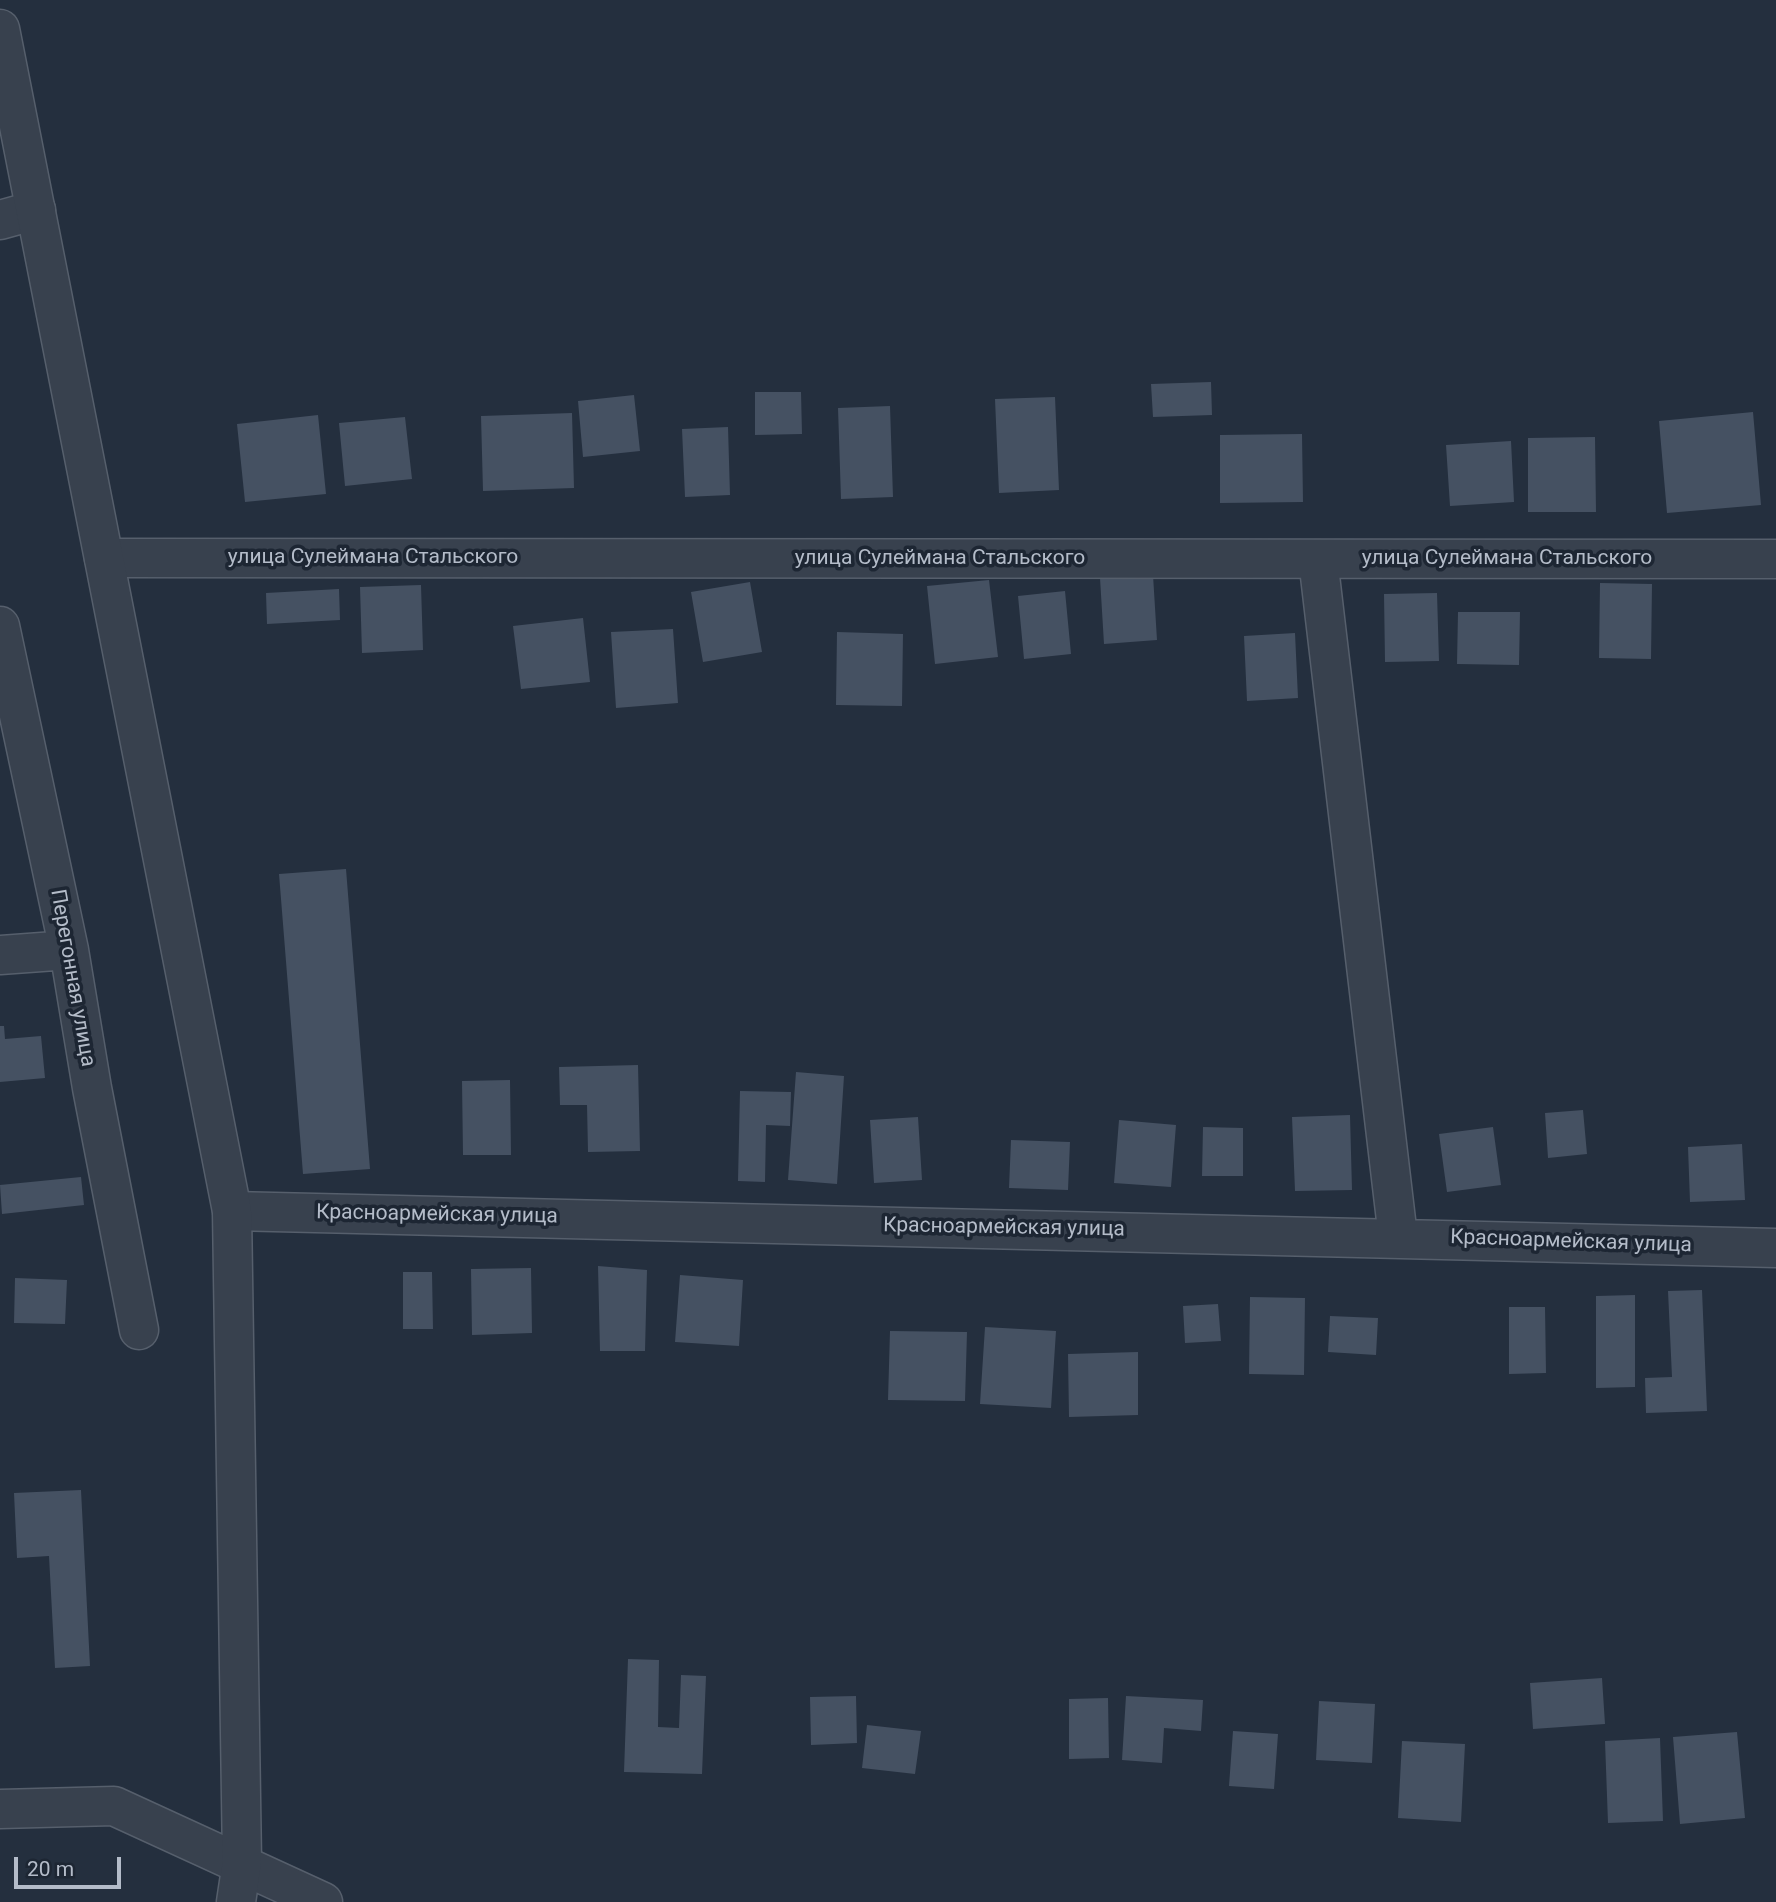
<!DOCTYPE html>
<html>
<head>
<meta charset="utf-8">
<style>
	body { margin:0 }
	#map { position:relative; width:1776px; height:1902px; overflow:hidden; background:#242f3e; font-family:Roboto,sans-serif }
	canvas { display:block }
	.scale { position:absolute; left:14px; top:1857px; width:107px; height:32px; box-sizing:border-box; border:4px solid #b4bcc9; border-top:0; padding-left:9px; font-size:21px; line-height:24px; white-space:nowrap; color:#b4bcc9; -webkit-text-stroke:5px #1d2633; paint-order:stroke }
</style>
</head>
<body>
<div id="map">
<canvas width="1776" height="1902"></canvas>
<div class="scale">20 m</div>
</div>
<script>
const context = document.querySelector('canvas').getContext('2d');
context.lineJoin = 'round';
function paint(path, color) { context.fillStyle = color; context.fill(path, 'evenodd'); }
const toPath = rows => new Path2D(rows.map(r => 'M' + r).join(''));
function trace(path, color, width, dash) { context.strokeStyle = color; context.lineWidth = width; context.lineCap = dash ? 'butt' : 'round'; context.setLineDash(dash || []); context.stroke(path); }
function label(font, color, halo, rows, align = 'center') {
  context.font = font + ' Roboto,sans-serif'; context.lineWidth = 7; context.setLineDash([]); context.textBaseline = 'middle'; context.strokeStyle = halo; context.fillStyle = color; for (const [text, x, y, turn = 0] of rows) {
    context.save(); context.translate(x, y); context.rotate((+turn || 0) * Math.PI / 180); context.textAlign = isNaN(turn) ? turn : align; if (halo) context.strokeText(text, 0, 0); context.fillText(text, 0, 0); context.restore();
  }
}
const building = toPath([
	[1211,382,1212,415,1153,417,1151,384],
	[755,392,801,392,802,434,755,435],
	[634,395,640,451,583,457,578,401],
	[1055,397,1059,490,999,493,995,399],
	[890,406,893,497,841,499,838,408],
	[1753,412,1761,505,1667,513,1659,421],
	[572,413,574,488,483,491,481,416],
	[318,415,326,494,245,502,237,424],
	[405,417,412,479,345,486,339,423],
	[728,427,730,495,685,497,682,429],
	[1302,434,1303,502,1220,503,1220,435],
	[1595,437,1596,512,1528,512,1528,438],
	[1511,441,1514,502,1450,506,1446,445],
	[1153,575,1157,640,1104,644,1100,578],
	[989,580,998,657,935,664,927,586],
	[750,582,762,652,703,662,691,592],
	[1600,583,1652,584,1651,659,1599,658],
	[421,585,423,650,362,653,360,587],
	[339,589,340,620,267,624,266,593],
	[1065,591,1071,654,1024,659,1018,596],
	[1437,593,1439,661,1385,662,1384,594],
	[1458,612,1520,612,1519,665,1457,664],
	[583,618,590,682,521,689,513,626],
	[673,629,678,703,616,708,611,632],
	[837,632,903,634,902,706,836,705],
	[1295,633,1298,698,1247,701,1244,636],
	[346,869,370,1169,303,1174,279,874],
	[0,1026,4,1026,5,1039,41,1036,45,1078,0,1082],
	[638,1065,640,1151,588,1152,587,1105,560,1105,559,1067],
	[796,1072,844,1076,837,1184,788,1180],
	[510,1080,511,1155,463,1155,462,1081],
	[740,1091,791,1092,790,1126,766,1125,765,1182,738,1181],
	[1583,1110,1587,1154,1548,1158,1545,1113],
	[1350,1115,1352,1190,1295,1191,1292,1117],
	[918,1117,922,1180,874,1183,870,1120],
	[1119,1120,1176,1125,1171,1187,1114,1183],
	[1203,1127,1243,1128,1243,1176,1202,1176],
	[1493,1127,1501,1185,1447,1192,1439,1134],
	[1011,1140,1070,1142,1068,1190,1009,1188],
	[1742,1144,1745,1200,1690,1202,1688,1147],
	[81,1177,84,1205,2,1214,0,1185],
	[598,1266,647,1270,645,1351,600,1351],
	[531,1268,532,1333,472,1335,471,1269],
	[403,1272,432,1272,433,1329,403,1329],
	[680,1275,743,1280,739,1346,675,1342],
	[15,1278,67,1280,65,1324,14,1323],
	[1702,1290,1707,1411,1646,1413,1645,1378,1672,1377,1668,1291],
	[1635,1295,1635,1387,1596,1388,1596,1296],
	[1250,1297,1305,1298,1304,1375,1249,1374],
	[1218,1304,1221,1341,1185,1343,1183,1306],
	[1509,1307,1545,1307,1546,1373,1509,1374],
	[1330,1316,1378,1318,1376,1355,1328,1352],
	[985,1327,1056,1331,1051,1408,980,1404],
	[890,1331,967,1332,965,1401,888,1400],
	[1138,1352,1138,1415,1069,1417,1068,1354],
	[81,1490,90,1666,55,1668,49,1556,17,1558,14,1493],
	[628,1659,659,1660,658,1727,679,1728,681,1675,706,1676,702,1774,624,1772],
	[1602,1678,1605,1724,1533,1729,1530,1683],
	[856,1696,857,1743,811,1745,810,1697],
	[1126,1696,1203,1700,1201,1731,1164,1728,1162,1763,1122,1760],
	[1108,1698,1109,1758,1069,1759,1069,1699],
	[1319,1701,1375,1704,1372,1763,1316,1760],
	[867,1725,921,1731,915,1774,862,1768],
	[1233,1731,1278,1734,1274,1789,1229,1786],
	[1737,1732,1745,1818,1680,1824,1673,1737],
	[1660,1738,1663,1821,1608,1823,1605,1741],
	[1402,1741,1465,1744,1461,1822,1398,1818]
]);
const minor = toPath([
	[0,220,36,210],
	[104,558,1776,559],
	[1318,559,1398,1237],
	[0,626,69,950,92,1088,139,1330],
	[0,955,69,950],
	[232,1211,1776,1248],
	[0,1809,114,1806,323,1902]
]);
const tertiary = toPath([
	[0,29,232,1211,242,1862,236,1902]
]);
const streetNames = [
	["улица Сулеймана Стальского",373,558],
	["улица Сулеймана Стальского",940,559],
	["улица Сулеймана Стальского",1507,559],
	["Перегонная улица",72,978,80],
	["Красноармейская улица",437,1215,1],
	["Красноармейская улица",1004,1228,1],
	["Красноармейская улица",1571,1242,2]
];
paint(building, '#455162');
trace(minor, '#565f6c', 41);
trace(tertiary, '#565f6c', 41);
trace(minor, '#38414e', 38);
trace(tertiary, '#38414e', 38);
label('21px', '#b4bcc9', '#1d2633', streetNames);
</script>
</body>
</html>
